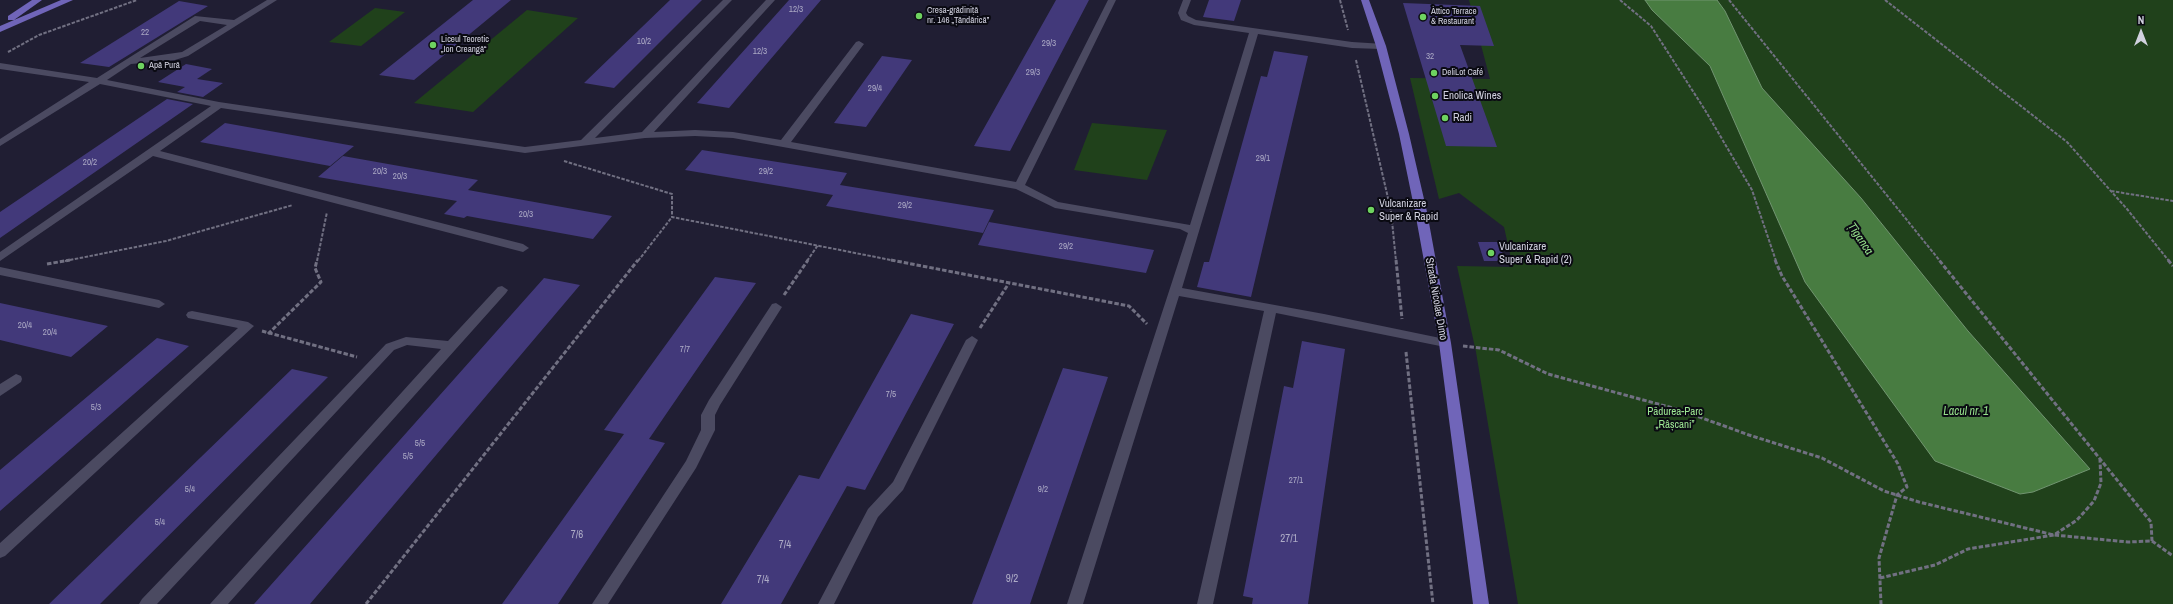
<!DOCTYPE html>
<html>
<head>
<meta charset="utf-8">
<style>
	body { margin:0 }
	#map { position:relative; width:2173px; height:604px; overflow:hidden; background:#201e33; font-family:"Archivo Narrow",sans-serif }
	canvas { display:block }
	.north { position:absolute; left:2121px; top:12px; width:40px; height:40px; -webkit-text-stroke:3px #0a0a12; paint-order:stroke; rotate:0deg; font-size:11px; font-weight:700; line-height:16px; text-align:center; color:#d1d1df }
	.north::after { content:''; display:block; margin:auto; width:14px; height:18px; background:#d1d1df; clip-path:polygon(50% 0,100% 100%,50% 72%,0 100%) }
</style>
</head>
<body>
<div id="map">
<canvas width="2173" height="604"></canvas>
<div class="north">N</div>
</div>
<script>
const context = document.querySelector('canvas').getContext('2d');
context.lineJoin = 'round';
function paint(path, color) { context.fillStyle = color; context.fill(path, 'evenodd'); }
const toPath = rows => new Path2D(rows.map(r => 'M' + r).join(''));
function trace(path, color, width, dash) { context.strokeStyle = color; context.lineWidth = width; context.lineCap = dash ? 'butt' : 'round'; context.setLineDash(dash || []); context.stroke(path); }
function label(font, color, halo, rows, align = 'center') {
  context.font = font + ' "Archivo Narrow",sans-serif'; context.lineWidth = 4; context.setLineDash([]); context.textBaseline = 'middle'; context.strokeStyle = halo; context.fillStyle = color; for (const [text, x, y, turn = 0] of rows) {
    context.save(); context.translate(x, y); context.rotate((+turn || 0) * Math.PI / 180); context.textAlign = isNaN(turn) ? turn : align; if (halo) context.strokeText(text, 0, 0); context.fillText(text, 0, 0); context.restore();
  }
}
const green = toPath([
	[1469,0,1645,0,1652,10,1710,66,1805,282,2020,494,2033,492,2090,469,1968,331,1861,198,1762,88,1725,11,1717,0,2173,0,2173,604,1518,604,1476,352,1457,266,1513,267,1504,227,1459,193,1439,199,1410,78,1490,79],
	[375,8,405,12,361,46,329,42],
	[527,10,578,18,473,112,414,103],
	[1092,123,1167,130,1147,180,1074,170]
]);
const water = toPath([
	[1645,0,1717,0,1725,11,1762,88,1861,198,1968,331,2090,469,2033,492,2020,494,1935,461,1805,282,1710,66,1652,10,1645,0]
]);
const building = toPath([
	[473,0,511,0,414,80,379,75],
	[670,0,702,0,614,88,584,83],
	[789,0,821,0,729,108,697,103],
	[1056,0,1089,0,1010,151,974,146],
	[1209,0,1241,0,1234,21,1203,17],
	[179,1,208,6,109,67,80,63],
	[1403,3,1480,6,1494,46,1460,45,1497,147,1446,146],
	[1274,51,1308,56,1251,297,1197,287,1204,262,1209,262,1261,76,1267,77],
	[882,56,912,60,866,127,834,123],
	[186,64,212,69,197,79,223,83,203,97,177,92,185,87,158,82],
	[167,99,193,104,0,238,0,212],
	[225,123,354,146,330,166,200,142],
	[702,150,847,173,840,185,994,210,983,233,826,206,833,195,685,170],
	[343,156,478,180,457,201,318,177],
	[468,190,612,216,593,239,467,216,464,218,444,214],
	[989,222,1154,250,1146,273,978,245],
	[1478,242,1499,242,1505,261,1484,261],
	[715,277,756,283,649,439,665,443,558,604,502,604,624,434,604,430],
	[544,278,580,285,310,604,254,604],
	[0,303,108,326,71,357,0,340],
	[911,314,954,324,865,490,847,486,781,604,721,604,799,475,819,479],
	[157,338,189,346,0,511,0,470],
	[1302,341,1345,349,1308,604,1252,604,1253,598,1243,596,1284,386,1293,388],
	[1063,368,1108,377,1030,604,972,604],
	[292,369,328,377,100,604,49,604]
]);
const pathFar1 = toPath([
	[1340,0,1348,30],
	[1620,0,1651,26,1705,110,1752,190,1776,261],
	[1729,0,1940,261],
	[1885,0,2067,142,2127,209,2169,261],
	[8,52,39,35,137,0],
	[1356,60,1391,211,1396,261],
	[564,161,672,194,672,217,896,261],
	[2111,191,2173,201],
	[65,261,166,241,293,205],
	[317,261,327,212],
	[638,261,672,217],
	[807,261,818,245]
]);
const path = toPath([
	[891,260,1129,306,1147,324],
	[1396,260,1402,319],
	[1775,260,1782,276,1898,464,1907,487,1897,495,1879,558,1881,604],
	[2168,260,2173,266],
	[47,264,70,260],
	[784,295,808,260],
	[980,328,1009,283],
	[262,331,357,357],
	[268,334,321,282,315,268,317,260],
	[1463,346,1499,350,1548,374,1680,410,1749,435,1822,458,1884,491,1919,502,2054,535,2128,542,2152,541,2151,522,1939,260],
	[1406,352,1433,604],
	[2152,541,2173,556],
	[1880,578,1935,565,1968,549,2054,535,2077,520,2094,501,2101,483,2100,460],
	[366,604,638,260]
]);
const minor = toPath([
	[267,0,277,0,188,56,175,60,131,64,107,80,219,102,525,147,581,140,723,0,732,0,595,138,642,132,766,0,775,0,654,132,695,130,733,132,781,140,856,42,859,41,864,44,791,142,1016,182,1108,0,1116,0,1025,185,1058,202,1190,225,1249,33,1194,25,1181,20,1178,13,1183,0,1191,0,1186,13,1188,16,1196,20,1352,42,1384,44,1384,48,1381,49,1352,48,1258,34,1182,288,1324,314,1445,339,1451,343,1445,347,1276,313,1213,604,1197,604,1264,311,1179,296,1083,604,1067,604,1188,233,1180,229,1055,208,1016,189,733,138,695,136,645,138,525,153,221,108,160,151,523,244,529,248,523,252,153,156,0,261,0,252,211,106,100,84,0,146,0,139,89,82,0,69,0,63,97,78,195,16,234,20,267,0],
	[200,21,227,25,182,52,140,58,200,21],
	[0,267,159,300,165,304,159,308,0,275,0,267],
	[502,286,508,290,506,293,228,604,210,604,441,349,407,345,394,350,157,604,139,604,142,599,386,344,406,337,448,341,498,287,502,286],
	[776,303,782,307,720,405,715,415,715,430,696,468,608,604,592,604,686,461,701,430,701,415,709,400,772,304,776,303],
	[192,311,248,322,254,326,5,556,0,558,0,543,238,328,188,318,186,315,188,312,192,311],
	[972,336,978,340,903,490,878,517,834,604,818,604,868,509,893,482,966,340,972,336],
	[16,374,21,376,22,379,21,382,0,396,0,384,16,374]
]);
const major = toPath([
	[32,0,42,0,14,20,61,0,73,0,0,32,0,26,14,20,8,20,8,16,32,0],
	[1361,0,1369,0,1386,46,1409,134,1427,212,1451,343,1489,604,1473,604,1439,343,1415,212,1399,134,1376,46,1361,0]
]);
const markers = [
	[919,16,4,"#6ed360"],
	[1423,17,4,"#6ed360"],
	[433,45,4,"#6ed360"],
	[141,66,4,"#6ed360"],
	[1434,73,4,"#6ed360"],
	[1435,96,4,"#6ed360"],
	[1445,118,4,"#6ed360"],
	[1371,210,4,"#6ed360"],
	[1491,253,4,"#6ed360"]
];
const numberNames = [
	["12/3",796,10],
	["22",145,33],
	["10/2",644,42],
	["29/3",1049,44],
	["12/3",760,52],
	["32",1430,57],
	["29/3",1033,73],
	["29/4",875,89],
	["29/1",1263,159],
	["20/2",90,163],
	["20/3",380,172],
	["29/2",766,172],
	["20/3",400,177],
	["29/2",905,206],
	["20/3",526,215],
	["29/2",1066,247],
	["20/4",25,326],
	["20/4",50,333],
	["7/7",685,350],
	["7/5",891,395],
	["5/3",96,408],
	["5/5",420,444],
	["5/5",408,457],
	["27/1",1296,481],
	["5/4",190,490],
	["9/2",1043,490],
	["5/4",160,523]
];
const farPoinames = [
	["Creșa-grădiniță",927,11],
	["nr. 146 „Țăndărică”",927,21],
	["Àttico Terrace",1431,12],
	["& Restaurant",1431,22],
	["Liceul Teoretic",441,40],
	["„Ion Creangă“",441,50],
	["Apă Pură",149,66],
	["DeliLot Café",1442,73]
];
const poiNames = [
	["Enolica Wines",1443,96],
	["Radi",1453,118],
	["Vulcanizare",1379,204],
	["Super & Rapid",1379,217],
	["Vulcanizare",1499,247],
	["Super & Rapid (2)",1499,260]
];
const streetNames = [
	["Strada Nicolae Dimo",1436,299,80]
];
const parkNames = [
	["Pădurea-Parc",1675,412],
	["„Râșcani”",1675,425]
];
const nearNumbernames = [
	["7/6",577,535],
	["27/1",1289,539],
	["7/4",785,545],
	["9/2",1012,579],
	["7/4",763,580]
];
const waterNames = [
	["Țîganca",1860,239,56],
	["Lacul nr. 1",1966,412]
];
paint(green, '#20411b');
paint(water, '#487c41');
trace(water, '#719670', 1);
paint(building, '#42397a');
trace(pathFar1, '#717082', 2, [3.5, 1.5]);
trace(path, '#717082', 3, [4.5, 2]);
paint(minor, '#4b4a61');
paint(major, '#7065b9');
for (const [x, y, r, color] of markers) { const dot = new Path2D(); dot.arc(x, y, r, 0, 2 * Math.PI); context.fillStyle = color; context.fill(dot); trace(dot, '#0a0a12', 1.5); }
label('9px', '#adabc6', null, numberNames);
label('9px', '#d1d1df', '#0a0a12', farPoinames, 'left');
label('11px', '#d1d1df', '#0a0a12', poiNames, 'left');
label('11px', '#d1d1df', '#0a0a12', streetNames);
label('11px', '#9ee894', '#0a0a12', parkNames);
label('11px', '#adabc6', null, nearNumbernames);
label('italic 12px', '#95df8b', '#0a0a12', waterNames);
</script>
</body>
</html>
